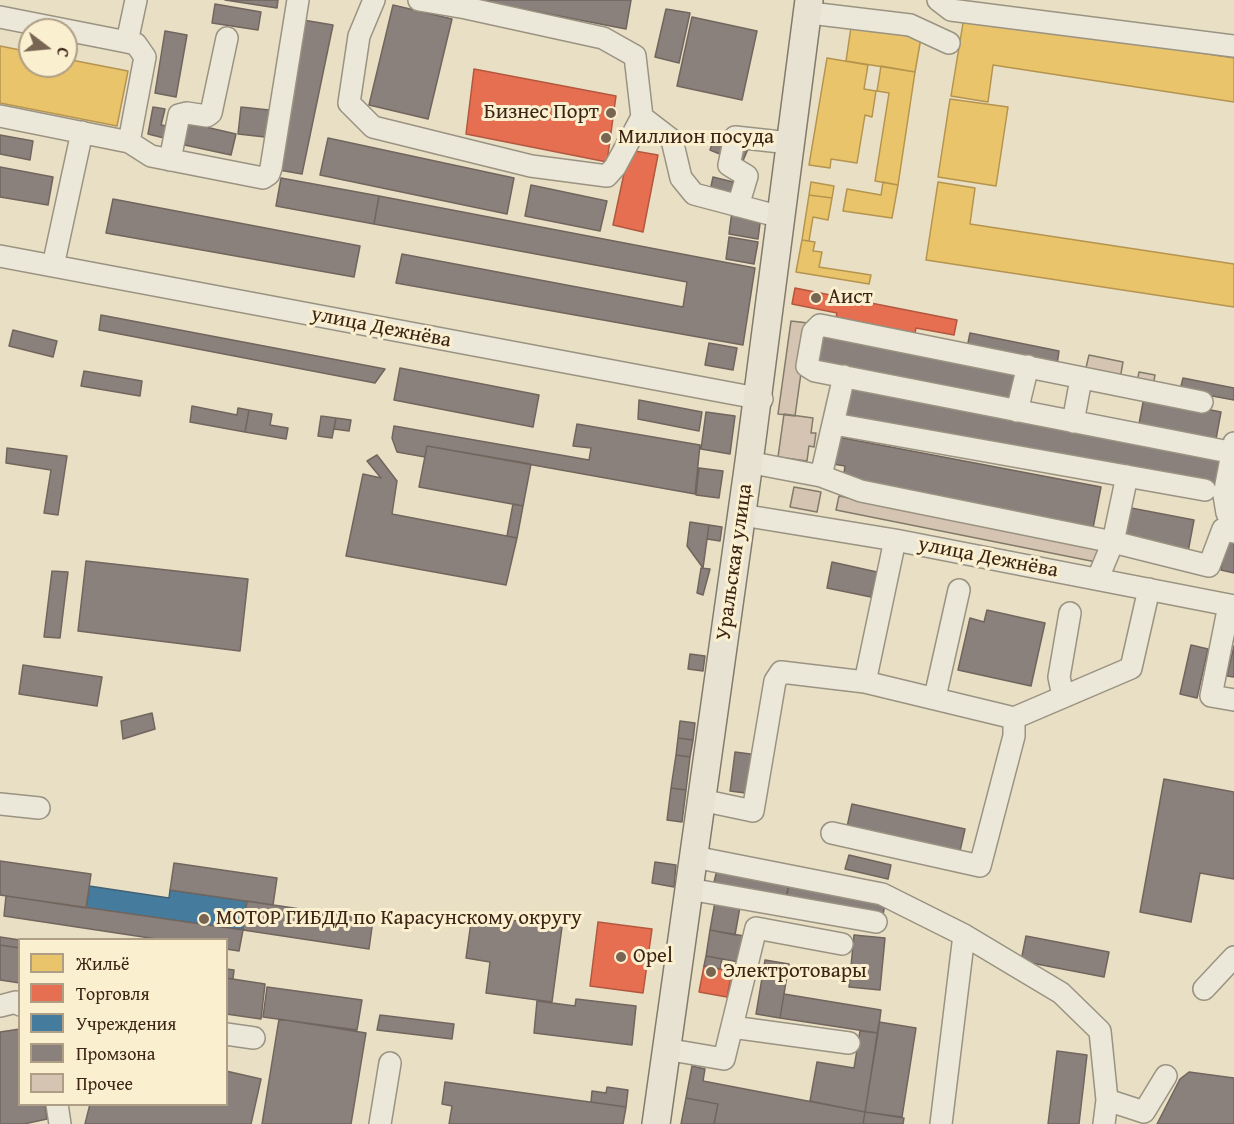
<!DOCTYPE html>
<html>
<head>
<meta charset="utf-8">
<style>
	body { margin:0 }
	#map { position:relative; width:1234px; height:1124px; overflow:hidden; background:#e8dfc4; font-family:"Gentium Book Plus",serif }
	canvas { display:block }
	.legend { position:absolute; left:18px; top:938px; width:210px; height:168px; box-sizing:border-box; background:#faefcf; border:2px solid #ae9e85; margin:0; padding:8px 10px; list-style:none; font-size:18px; color:#3b2415 }
	.legend li { display:flex; align-items:center; gap:12px; height:30px }
	.legend b { width:30px; border:2px solid #ae9e85 }
	.north { position:absolute; left:18px; top:18px; width:60px; height:60px; box-sizing:border-box; background:#faefcf; border:2px solid #ae9e85; border-radius:50%; rotate:106deg; font-size:16px; font-weight:700; line-height:24px; text-align:center; color:#3b2415 }
	.north::after { content:''; display:block; margin:auto; width:21px; height:27px; background:#786552; clip-path:polygon(50% 0,100% 100%,50% 72%,0 100%) }
</style>
</head>
<body>
<div id="map">
<canvas width="1234" height="1124"></canvas>
<ul class="legend">
<li><b style="height:16px;background:#e9c46a"></b>Жильё</li>
<li><b style="height:16px;background:#e76f51"></b>Торговля</li>
<li><b style="height:16px;background:#457b9d"></b>Учреждения</li>
<li><b style="height:16px;background:#8a817c"></b>Промзона</li>
<li><b style="height:16px;background:#d5c4b1"></b>Прочее</li>
</ul>
<div class="north">С</div>
</div>
<script>
const context = document.querySelector('canvas').getContext('2d');
context.lineJoin = 'round';
function paint(path, color) { context.fillStyle = color; context.fill(path, 'evenodd'); }
const toPath = rows => new Path2D(rows.map(r => 'M' + r).join(''));
function trace(path, color, width, dash) { context.strokeStyle = color; context.lineWidth = width; context.lineCap = dash ? 'butt' : 'round'; context.setLineDash(dash || []); context.stroke(path); }
function label(font, color, halo, rows, align = 'center') {
  context.font = font + ' "Gentium Book Plus",serif'; context.lineWidth = 6; context.setLineDash([]); context.textBaseline = 'middle'; context.strokeStyle = halo; context.fillStyle = color; for (const [text, x, y, turn = 0] of rows) {
    context.save(); context.translate(x, y); context.rotate((+turn || 0) * Math.PI / 180); context.textAlign = isNaN(turn) ? turn : align; if (halo) context.strokeText(text, 0, 0); context.fillText(text, 0, 0); context.restore();
  }
}
const homes = toPath([
	[964,17,1234,58,1234,102,993,65,988,102,951,96,964,17],
	[851,27,921,38,915,72,846,61,851,27],
	[0,46,30,52,30,66,66,66,66,59,128,71,117,126,0,103,0,46],
	[827,58,868,65,864,89,876,91,872,117,865,115,857,163,831,159,830,168,809,165,827,58],
	[881,66,915,72,898,185,875,181,889,93,877,91,881,66],
	[950,99,1008,107,996,186,938,177,950,99],
	[811,182,834,186,832,198,809,195,811,182],
	[883,182,898,185,892,218,843,211,847,189,881,195,883,182],
	[938,182,975,188,970,224,1234,264,1234,307,926,260,938,182],
	[809,195,832,198,828,220,813,217,809,241,802,240,809,195],
	[802,240,815,242,813,251,822,252,819,267,871,275,869,284,796,272,802,240]
]);
const shops = toPath([
	[474,69,616,96,607,162,466,134,474,69],
	[629,150,658,155,643,232,613,225,629,150],
	[795,288,957,320,954,335,916,328,915,333,836,317,837,313,792,304,795,288],
	[598,922,652,929,643,993,590,986,598,922],
	[704,966,732,971,727,997,699,992,704,966]
]);
const public = toPath([
	[89,886,169,898,170,890,247,901,243,930,86,908,89,886]
]);
const industry = toPath([
	[225,0,278,0,277,8,225,0],
	[477,0,631,0,626,29,477,0],
	[215,4,261,12,258,30,212,23,215,4],
	[393,5,452,19,428,119,369,105,393,5],
	[666,9,690,13,679,63,655,57,666,9],
	[692,17,757,31,742,100,677,86,692,17],
	[303,20,333,25,302,174,273,169,303,20],
	[165,31,187,35,176,97,155,93,165,31],
	[153,107,165,109,161,125,167,126,164,138,148,134,153,107],
	[241,107,269,110,265,137,238,134,241,107],
	[184,122,236,134,231,155,180,144,184,122],
	[0,135,33,141,30,160,0,154,0,135],
	[715,135,748,149,742,163,710,150,715,135],
	[328,138,514,178,507,214,320,175,328,138],
	[0,167,53,177,48,205,0,197,0,167],
	[713,177,733,182,730,195,710,191,713,177],
	[281,178,379,196,374,224,276,206,281,178],
	[531,185,607,201,600,231,525,216,531,185],
	[379,196,755,268,743,345,396,283,402,254,683,307,687,282,374,224,379,196],
	[113,199,360,246,354,277,106,233,113,199],
	[732,211,761,216,758,239,729,234,732,211],
	[729,237,758,242,754,264,726,259,729,237],
	[101,315,385,369,375,383,99,330,101,315],
	[13,330,57,341,53,357,9,346,13,330],
	[970,333,1059,351,1057,365,967,348,970,333],
	[822,336,1019,374,1013,402,816,364,822,336],
	[709,343,737,348,733,370,705,365,709,343],
	[400,368,539,395,533,427,394,400,400,368],
	[84,371,142,381,140,396,81,386,84,371],
	[1183,378,1234,388,1234,400,1180,390,1183,378],
	[848,387,1226,460,1220,490,842,417,848,387],
	[1144,397,1221,412,1216,439,1139,424,1144,397],
	[639,400,702,412,699,431,638,419,639,400],
	[192,406,237,415,238,408,249,410,245,432,190,422,192,406],
	[249,410,272,414,270,425,288,428,286,439,245,432,249,410],
	[706,412,735,416,730,454,701,449,706,412],
	[321,416,336,418,332,438,318,436,321,416],
	[336,418,351,420,349,431,334,429,336,418],
	[577,424,700,445,695,494,427,446,425,457,397,452,392,438,394,426,589,460,591,448,573,446,577,424],
	[838,437,1101,487,1093,528,843,479,845,466,833,464,838,437],
	[427,446,531,464,523,506,419,487,427,446],
	[7,448,67,456,58,515,44,513,51,470,6,463,7,448],
	[377,455,397,481,392,514,517,538,506,585,346,556,363,474,381,478,367,461,377,455],
	[699,468,723,471,719,498,696,495,699,468],
	[513,504,523,506,517,538,507,536,513,504],
	[1126,507,1194,520,1188,552,1120,539,1126,507],
	[690,522,709,525,703,568,687,546,690,522],
	[709,525,722,527,720,541,707,539,709,525],
	[1226,542,1234,543,1234,573,1221,570,1226,542],
	[86,561,248,579,240,651,78,631,86,561],
	[832,562,877,572,871,597,827,588,832,562],
	[701,568,710,569,703,595,697,593,701,568],
	[52,571,68,572,60,638,44,637,52,571],
	[987,610,1045,623,1031,686,958,670,970,618,984,622,987,610],
	[1191,645,1208,649,1197,698,1180,694,1191,645],
	[1234,646,1234,677,1227,676,1234,646],
	[690,654,705,656,703,671,688,669,690,654],
	[23,665,102,677,97,706,19,694,23,665],
	[152,713,155,729,123,739,121,721,152,713],
	[680,721,695,723,693,740,678,738,680,721],
	[678,738,693,740,690,757,676,755,678,738],
	[735,752,758,755,753,794,730,791,735,752],
	[676,755,690,757,686,790,671,788,676,755],
	[1164,779,1234,792,1234,879,1200,873,1191,922,1140,912,1164,779],
	[671,788,686,790,682,822,667,820,671,788],
	[852,804,965,829,960,851,847,827,852,804],
	[849,855,891,865,888,879,845,869,849,855],
	[0,861,91,874,86,908,0,895,0,861],
	[655,862,676,865,674,887,652,883,655,862],
	[174,863,277,878,273,905,170,890,174,863],
	[718,866,790,881,785,901,713,886,718,866],
	[789,884,885,903,883,915,787,896,789,884],
	[6,896,243,930,239,951,226,949,226,940,163,940,4,916,6,896],
	[247,901,373,920,369,949,243,930,247,901],
	[715,902,740,907,735,935,710,930,715,902],
	[472,915,562,927,552,1002,486,993,490,962,466,958,472,915],
	[710,930,744,936,739,962,706,956,710,930],
	[854,935,885,938,880,990,849,987,854,935],
	[1026,936,1109,952,1104,977,1021,961,1026,936],
	[0,937,20,940,20,948,0,945,0,937],
	[0,945,20,948,20,983,0,980,0,945],
	[706,956,722,959,720,969,704,966,706,956],
	[765,960,789,964,780,1018,756,1014,765,960],
	[226,969,234,970,233,979,226,978,226,969],
	[226,978,265,984,261,1019,226,1014,226,978],
	[267,987,362,1000,357,1030,263,1017,267,987],
	[784,994,881,1010,878,1033,780,1018,784,994],
	[576,999,636,1006,632,1045,534,1033,537,1001,575,1006,576,999],
	[380,1015,454,1024,452,1039,377,1030,380,1015],
	[279,1019,366,1033,351,1124,262,1124,279,1019],
	[879,1022,916,1028,902,1117,865,1112,879,1022],
	[20,1029,20,1104,45,1104,47,1119,24,1124,0,1124,0,1032,20,1029],
	[860,1031,878,1033,865,1112,810,1101,817,1062,854,1068,860,1031],
	[1057,1051,1087,1055,1079,1124,1048,1124,1057,1051],
	[692,1066,705,1069,703,1081,865,1112,863,1124,714,1124,718,1104,686,1098,692,1066],
	[226,1071,261,1079,251,1124,85,1124,90,1104,226,1104,226,1071],
	[1189,1072,1234,1078,1234,1124,1157,1124,1180,1079,1189,1072],
	[445,1082,626,1107,623,1124,449,1124,452,1106,442,1104,445,1082],
	[607,1087,628,1090,626,1107,591,1102,592,1091,606,1093,607,1087],
	[686,1098,718,1104,714,1124,681,1124,686,1098],
	[865,1112,904,1118,903,1124,863,1124,865,1112]
]);
const building = toPath([
	[791,321,808,323,795,416,778,414,791,321],
	[1089,355,1123,362,1120,379,1085,372,1089,355],
	[1139,372,1155,375,1153,386,1137,383,1139,372],
	[784,414,813,418,811,433,816,433,814,447,809,446,807,461,778,457,784,414],
	[794,487,821,492,817,512,790,507,794,487],
	[839,496,1099,548,1096,562,836,510,839,496]
]);
const minor = toPath([
	[374,0,359,36,349,103,373,127,531,166,607,176,615,167,642,117,635,56,603,38,466,8,419,0],
	[938,0,951,10,1234,46],
	[810,13,910,25,949,43],
	[0,17,66,30],
	[66,30,127,42,136,0],
	[127,42,136,44,145,57,129,142],
	[0,116,129,142,151,156,263,178,269,174,271,168,298,0],
	[642,117,672,140,681,178,694,194,781,217],
	[170,160,179,115,187,113,207,116,211,113,227,38],
	[738,206,747,176,729,165,735,137,790,143],
	[0,256,762,399],
	[53,266,82,132],
	[1202,402,820,325,813,332,807,366,815,371,1234,453],
	[1017,411,1028,366],
	[1073,422,1081,379],
	[834,424,1205,490],
	[753,463,821,476,861,491,1113,542,1209,566,1223,529,1234,532],
	[821,476,844,376],
	[1227,513,1224,495,1234,443],
	[742,515,895,540,1234,606],
	[1098,578,1113,542,1127,476],
	[1229,605,1211,696,1234,700],
	[865,682,895,540],
	[1063,696,1059,677,1070,613],
	[935,697,959,590],
	[701,800,753,811,775,681,781,672,865,682,1014,718,1131,668,1149,589],
	[0,804,39,808],
	[832,833,980,866,1014,736,1014,718],
	[694,857,882,894,964,935,1061,993,1100,1031,1107,1100],
	[689,889,876,922],
	[1204,989,1234,957],
	[0,1006,16,1002,20,1005],
	[732,1027,849,1043],
	[226,1034,254,1038],
	[665,1049,724,1059,756,928,842,944],
	[57,1104,60,1124],
	[380,1124,390,1063],
	[941,1124,964,935],
	[1104,1124,1107,1100,1144,1112,1166,1076]
]);
const major = toPath([
	[656,1124,749,462,809,0]
]);
const markers = [
	[611,113,6,"#786552"],
	[606,138,6,"#786552"],
	[816,298,6,"#786552"],
	[204,919,6,"#786552"],
	[621,957,6,"#786552"],
	[711,972,6,"#786552"]
];
const poiNames = [
	["Бизнес Порт",599,113,"right"],
	["Миллион посуда",618,138],
	["Аист",828,298],
	["МОТОР ГИБДД по Карасунскому округу",216,919],
	["Opel",633,957],
	["Электротовары",723,972]
];
const streetNames = [
	["улица Дежнёва",381,328,11],
	["улица Дежнёва",988,558,11],
	["Уральская улица",735,562,-82]
];
paint(homes, '#e9c46a');
trace(homes, '#b59450', 1.5);
paint(shops, '#e76f51');
trace(shops, '#b3583f', 1.5);
paint(public, '#457b9d');
trace(public, '#426174', 1.5);
paint(industry, '#8a817c');
trace(industry, '#72655d', 1.5);
paint(building, '#d5c4b1');
trace(building, '#827a6a', 1.5);
trace(minor, '#9a9382', 24);
trace(major, '#827a6a', 30);
trace(minor, '#ebe7d9', 21);
trace(major, '#e8e2d3', 27);
for (const [x, y, r, color] of markers) { const dot = new Path2D(); dot.arc(x, y, r, 0, 2 * Math.PI); context.fillStyle = color; context.fill(dot); trace(dot, '#faefcf', 2); }
label('21px', '#3b2415', '#faefcf', poiNames, 'left');
label('21px', '#3b2415', '#faefcf', streetNames);
</script>
</body>
</html>
